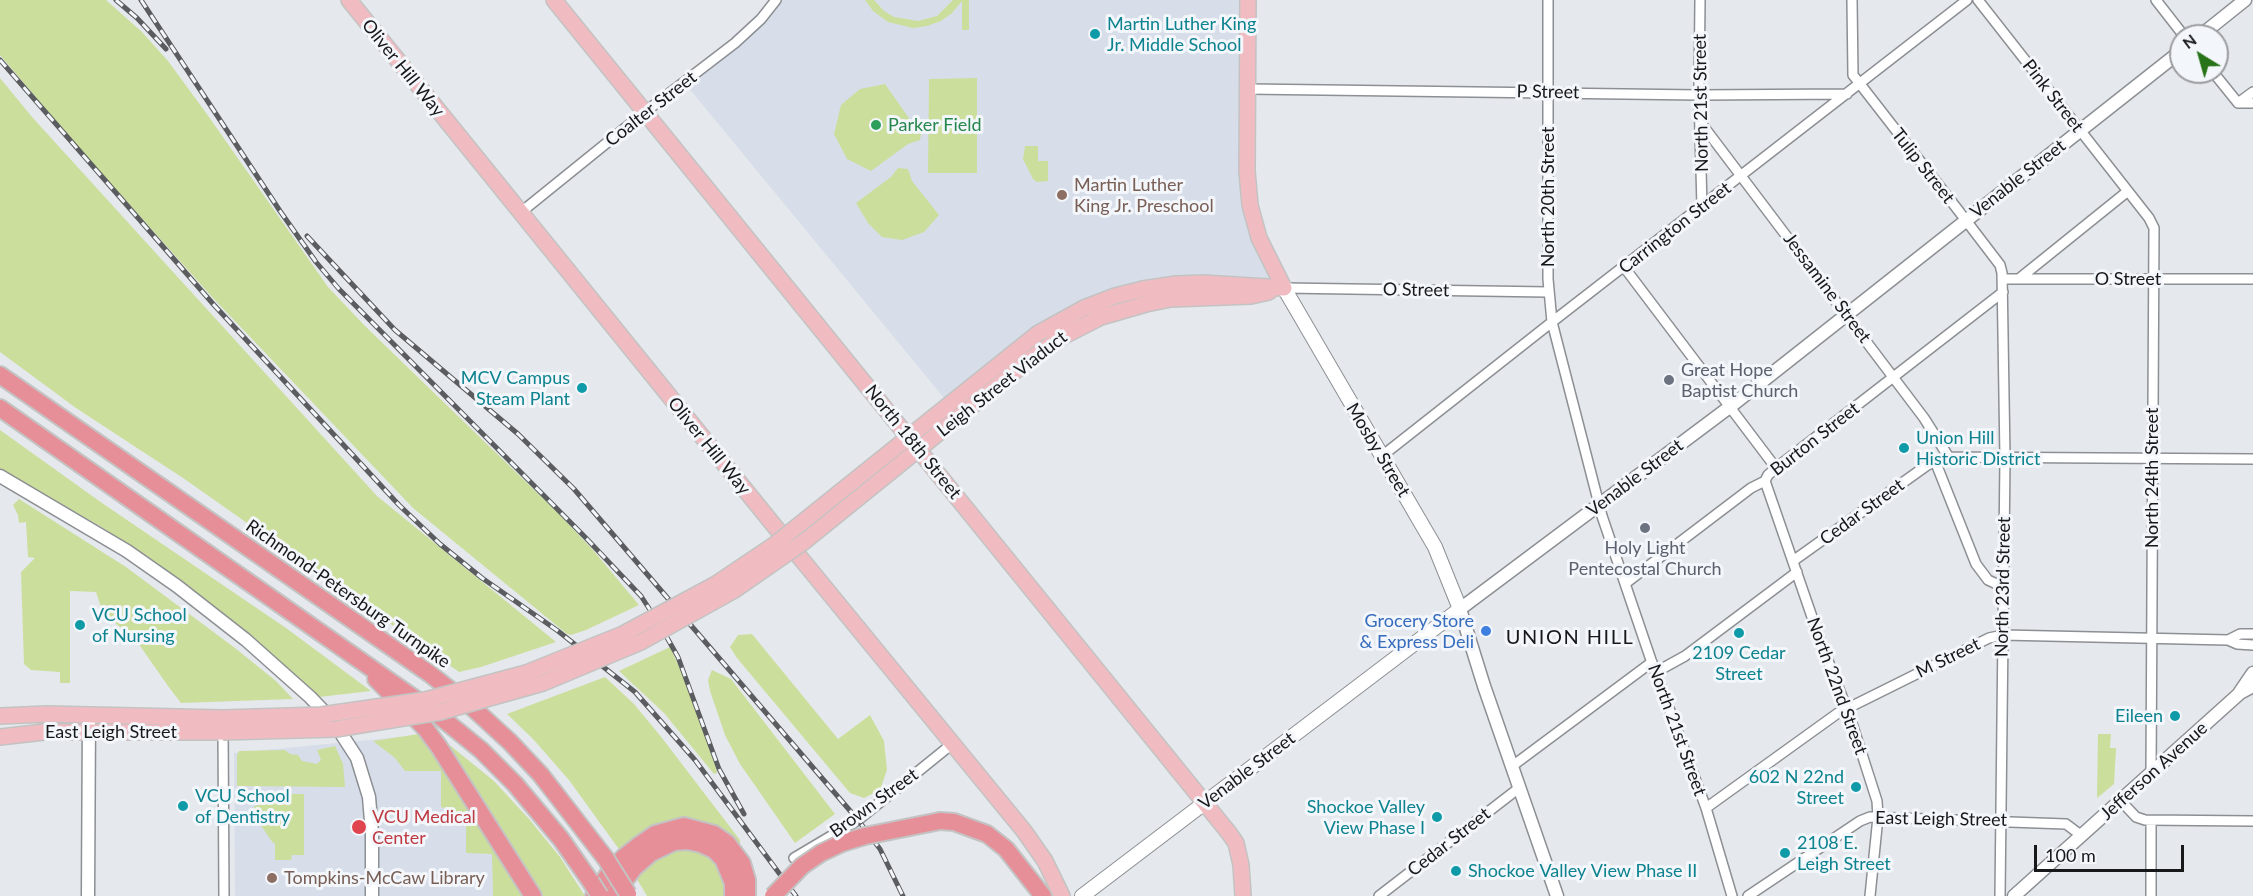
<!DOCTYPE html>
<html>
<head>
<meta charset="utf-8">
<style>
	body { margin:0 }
	#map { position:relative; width:2253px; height:896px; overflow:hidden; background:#e5e9ed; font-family:Lato,sans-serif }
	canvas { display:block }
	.north { position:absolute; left:2169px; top:24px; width:60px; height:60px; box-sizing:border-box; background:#f3f6fa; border:2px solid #9b9da0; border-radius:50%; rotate:323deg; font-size:16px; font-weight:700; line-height:24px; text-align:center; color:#17181a }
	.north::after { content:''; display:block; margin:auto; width:21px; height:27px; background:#277318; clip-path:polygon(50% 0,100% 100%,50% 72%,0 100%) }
	.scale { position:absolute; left:2034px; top:845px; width:150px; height:27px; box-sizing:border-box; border:3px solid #17181a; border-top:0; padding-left:8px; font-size:18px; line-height:21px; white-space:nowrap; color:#17181a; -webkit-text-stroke:4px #f3f6fa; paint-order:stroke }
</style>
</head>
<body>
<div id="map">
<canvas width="2253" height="896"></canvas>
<div class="north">N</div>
<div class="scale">100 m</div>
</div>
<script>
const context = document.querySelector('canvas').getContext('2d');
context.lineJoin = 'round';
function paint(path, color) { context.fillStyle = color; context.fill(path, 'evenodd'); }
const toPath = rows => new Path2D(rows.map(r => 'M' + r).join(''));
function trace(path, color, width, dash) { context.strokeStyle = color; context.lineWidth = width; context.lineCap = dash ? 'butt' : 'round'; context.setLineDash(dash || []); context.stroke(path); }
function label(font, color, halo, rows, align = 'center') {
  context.font = font + ' Lato,sans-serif'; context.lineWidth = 6; context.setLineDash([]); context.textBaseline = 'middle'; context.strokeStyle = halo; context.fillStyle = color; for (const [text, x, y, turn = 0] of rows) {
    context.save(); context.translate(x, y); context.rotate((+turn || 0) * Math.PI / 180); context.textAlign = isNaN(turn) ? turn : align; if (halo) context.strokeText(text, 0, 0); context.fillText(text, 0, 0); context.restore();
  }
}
const built = toPath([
	[774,0,1248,0,1248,188,1284,288,1193,283,1083,308,949,404,683,81],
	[420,735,525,896,235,896,234,753]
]);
const green = toPath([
	[0,0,106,0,142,32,168,61,204,110,328,287,365,326,557,512,593,550,639,605,586,630,571,635,567,634,413,508,212,297,78,147,0,55],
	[865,0,874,0,884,11,894,17,918,21,937,16,953,0,969,0,969,30,962,30,962,1,952,13,941,21,927,26,913,28,888,22,873,11],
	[0,78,32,117,377,496,556,642,481,667,459,672,183,478,76,408,0,352],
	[977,78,977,173,928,173,929,79],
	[885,84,911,121,922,129,920,140,908,144,871,171,847,159,834,134,841,105,860,89],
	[1025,146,1038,146,1038,161,1048,161,1048,181,1037,182,1033,179,1023,159],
	[898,168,908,169,912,181,939,215,924,232,902,240,882,237,868,223,856,203,891,177],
	[0,430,102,503,286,628,371,691,319,697,237,625,175,578,103,528,0,470],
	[19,499,126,567,235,648,276,681,293,699,181,703,168,686,136,640,103,613,96,592,70,591,70,683,60,683,60,672,31,670,24,664,21,572,35,558,28,557,26,522,19,523,18,515,13,505],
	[752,634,838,739,870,715,884,741,887,770,880,790,864,798,850,793,737,658,730,647,738,635],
	[670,647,682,673,716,768,717,773,714,774,664,713,619,671],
	[712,670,731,679,835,814,795,843,740,764,725,735,710,691,708,680],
	[605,677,634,704,662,738,740,840,740,850,683,820,654,827,621,852,569,780,533,739,507,714],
	[419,734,428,744,525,896,493,896,492,854,466,853,466,816,444,816,444,808,441,807,441,771,405,771,395,758,373,741],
	[2098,734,2111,734,2110,748,2116,748,2114,784,2097,798],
	[442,739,494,781,529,819,560,857,585,896,540,896,521,861],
	[335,746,343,764,345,787,237,786,237,755,239,751,285,750,290,754,298,755,302,761,317,764,321,760,317,750],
	[255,794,304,794,304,855,292,855,291,860,275,860,275,843,273,843,258,821,254,821,254,806,257,806],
	[687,849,699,851,716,864,726,883,726,896,647,896,635,876,656,859,671,851]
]);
const minor = toPath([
	[1548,0,1548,279,1552,322,1602,516,1651,660,1706,808,1732,896],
	[1700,0,1699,95,1702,207],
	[1852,0,1853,75,1958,210,2000,265,2002,273,2005,458,2000,896],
	[1978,0,2149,218,2154,228,2151,773],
	[2156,0,2184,36],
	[2213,72,2238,103],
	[1248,89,1699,95,1847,94],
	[2238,103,2253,92],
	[2238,103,2253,103],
	[1701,123,1924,418,1948,456],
	[520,213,645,112,735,43,761,19,776,0],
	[1624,267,1776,468],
	[2020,278,2128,191],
	[2003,279,2253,279],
	[1284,288,1548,292],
	[1382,456,1552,322,1967,0],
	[1935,461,1976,564,1988,580,2003,587],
	[1765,481,1821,643,1850,717,1877,801,1878,817,1870,896],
	[1793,561,1926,466,1944,457,2253,459],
	[1626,583,1751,488,1765,481,1768,475,1776,468,2003,292],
	[2228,640,2240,634,2253,634],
	[1656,672,1685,656,1797,572],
	[223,727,224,896],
	[1511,767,1652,662],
	[2121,801,2136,817,2145,820,2253,821],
	[1706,808,1838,713,1989,638,2003,635,2228,640,2237,644,2253,645],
	[794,858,858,820,952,744],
	[1379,896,1519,788],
	[1748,896,1860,821,1870,817,2066,824,2082,836],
	[2151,896,2151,821]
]);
const tertiary = toPath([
	[2200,36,2245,0],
	[0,476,127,551,177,586,246,640,310,697,333,721,357,758,369,797,372,833,372,896],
	[2240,692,2253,673],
	[88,896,89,715],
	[1557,896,1484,686,1460,609,1731,406,2181,51],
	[2014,896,2240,693,2253,686]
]);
const secondary = toPath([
	[1082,896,1460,609,1435,547,1284,288]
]);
const primary = toPath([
	[349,0,789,544,1024,831,1045,861,1062,896],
	[554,0,1229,833,1236,843,1241,865,1243,896],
	[1248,0,1247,171,1250,205,1259,238,1284,288],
	[1143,289,1176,284,1204,283,1284,288],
	[1146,304,1171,299,1251,296,1269,292],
	[0,716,47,714,223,718],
	[0,737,44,732,223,732]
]);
const motorway = toPath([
	[0,375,430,674,473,708,510,742,541,775,606,859],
	[0,408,438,715,481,750,515,784,561,839,591,882],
	[376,679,425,728,439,747,533,896],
	[940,821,954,822,987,834,1006,849,1043,896],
	[594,896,609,873,624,857,639,845,655,834,684,826,714,834,727,843,742,863,747,880,747,896],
	[613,896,634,868,651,853,674,842,687,841,701,844,714,850,723,859,733,883,733,896]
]);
const rail = toPath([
	[116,0,137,18,166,49],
	[141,0,280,211,316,262,339,289,584,536,641,596,661,627,678,657,719,769,744,814],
	[0,60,214,305,399,505,440,544,482,578,558,631,635,692,695,760,796,896],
	[307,236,395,330,518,434,574,489,858,820,880,849,903,896]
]);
const primaryBridge = toPath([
	[223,718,321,715,425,700,526,673,623,634,716,584,774,545,1037,334,1084,308,1115,296,1143,289],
	[223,732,336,729,440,712,543,683,641,642,733,591,805,541,1029,360,1058,339,1101,317,1146,304]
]);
const motorwayBridge = toPath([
	[606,859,628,894],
	[591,882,600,896],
	[773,896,802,866,821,853,842,843,865,836,940,821]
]);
const markers = [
	[1095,34,6,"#0f9aa8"],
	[876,125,6,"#2e9e5b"],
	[1062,195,6,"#8d6e63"],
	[1669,380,6,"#6b7280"],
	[582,388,6,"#0f9aa8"],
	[1904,448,6,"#0f9aa8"],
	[1645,528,6,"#6b7280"],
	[80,625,6,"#0f9aa8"],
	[1486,631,6,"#3f7fe0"],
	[1739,633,6,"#0f9aa8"],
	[2175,716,6,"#0f9aa8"],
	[1856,787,6,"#0f9aa8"],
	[183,806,6,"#0f9aa8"],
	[1437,817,6,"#0f9aa8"],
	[359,827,8,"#e0444e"],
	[1785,853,6,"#0f9aa8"],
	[1456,871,6,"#0f9aa8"],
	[272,878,6,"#8d6e63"]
];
const cultureNames = [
	["Martin Luther King",1107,24],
	["Jr. Middle School",1107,45],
	["MCV Campus",570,378,"right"],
	["Steam Plant",570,399,"right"],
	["Union Hill",1916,438],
	["Historic District",1916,459],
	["VCU School",92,615],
	["of Nursing",92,636],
	["2109 Cedar",1739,653,"center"],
	["Street",1739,674,"center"],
	["Eileen",2163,716,"right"],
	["602 N 22nd",1844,777,"right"],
	["Street",1844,798,"right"],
	["VCU School",195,796],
	["of Dentistry",195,817],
	["Shockoe Valley",1425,807,"right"],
	["View Phase I",1425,828,"right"],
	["2108 E.",1797,843],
	["Leigh Street",1797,864],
	["Shockoe Valley View Phase II",1468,871]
];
const streetNames = [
	["Oliver Hill Way",403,68,51],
	["P Street",1548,92,1],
	["Pink Street",2053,96,52],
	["North 21st Street",1701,103,-91],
	["Coalter Street",651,109,-38],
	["Tulip Street",1923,166,52],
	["Venable Street",2018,179,-38],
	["North 20th Street",1548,197,-90],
	["Carrington Street",1675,228,-38],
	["O Street",2128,279],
	["Jessamine Street",1827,288,53],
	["O Street",1416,290,1],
	["Leigh Street Viaduct",1002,384,-38],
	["Burton Street",1815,439,-38],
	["North 18th Street",913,442,51],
	["Oliver Hill Way",709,446,51],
	["Mosby Street",1378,450,59],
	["Venable Street",1635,478,-37],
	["North 24th Street",2152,478,-90],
	["Cedar Street",1862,512,-36],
	["North 23rd Street",2003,587,-89],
	["Richmond-Petersburg Turnpike",348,594,35],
	["M Street",1948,658,-26],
	["North 22nd Street",1837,686,70],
	["North 21st Street",1677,730,70],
	["East Leigh Street",111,732],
	["Venable Street",1247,771,-37],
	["Jefferson Avenue",2154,771,-42],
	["Brown Street",874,803,-36],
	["East Leigh Street",1941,819,1],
	["Cedar Street",1449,842,-38]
];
const leisureNames = [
	["Parker Field",888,125]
];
const educationNames = [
	["Martin Luther",1074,185],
	["King Jr. Preschool",1074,206],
	["Tompkins-McCaw Library",284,878]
];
const worshipNames = [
	["Great Hope",1681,370],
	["Baptist Church",1681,391],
	["Holy Light",1645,548,"center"],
	["Pentecostal Church",1645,569,"center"]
];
const shopNames = [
	["Grocery Store",1474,621],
	["& Express Deli",1474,642]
];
const healthNames = [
	["VCU Medical",372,817],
	["Center",372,838]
];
const neighbourhoodNames = [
	["UNION HILL",1570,638]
];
paint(built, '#d7dee9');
paint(green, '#ccde9c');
trace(minor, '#8c8f93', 12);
trace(tertiary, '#8c8f93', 15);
trace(secondary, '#8c8f93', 16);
trace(primary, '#c3c3c3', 18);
trace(motorway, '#c3c3c3', 20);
trace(minor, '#fff', 9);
trace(tertiary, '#fff', 12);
trace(secondary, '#fff', 14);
trace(primary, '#f1bcc1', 15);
trace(motorway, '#e78f98', 16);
trace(rail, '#5a5c5f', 5);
trace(rail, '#f3f6fa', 3, [9]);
trace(primaryBridge, '#c3c3c3', 18, []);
trace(motorwayBridge, '#c3c3c3', 20, []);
trace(primaryBridge, '#f1bcc1', 15);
trace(motorwayBridge, '#e78f98', 16);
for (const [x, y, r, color] of markers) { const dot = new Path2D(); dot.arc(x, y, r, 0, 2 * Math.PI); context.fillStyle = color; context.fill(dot); trace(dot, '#f3f6fa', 2); }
label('18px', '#0d838f', '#f3f6fa', cultureNames, 'left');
label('18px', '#17181a', '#f3f6fa', streetNames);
label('18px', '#27864d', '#f3f6fa', leisureNames, 'left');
label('18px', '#785e54', '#f3f6fa', educationNames, 'left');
label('18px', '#5b616d', '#f3f6fa', worshipNames, 'left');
label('18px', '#366cbe', '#f3f6fa', shopNames, 'right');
label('18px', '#be3a42', '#f3f6fa', healthNames, 'left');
context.letterSpacing = '1.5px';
label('20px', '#17181a', '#f3f6fa', neighbourhoodNames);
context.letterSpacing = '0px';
</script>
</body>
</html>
